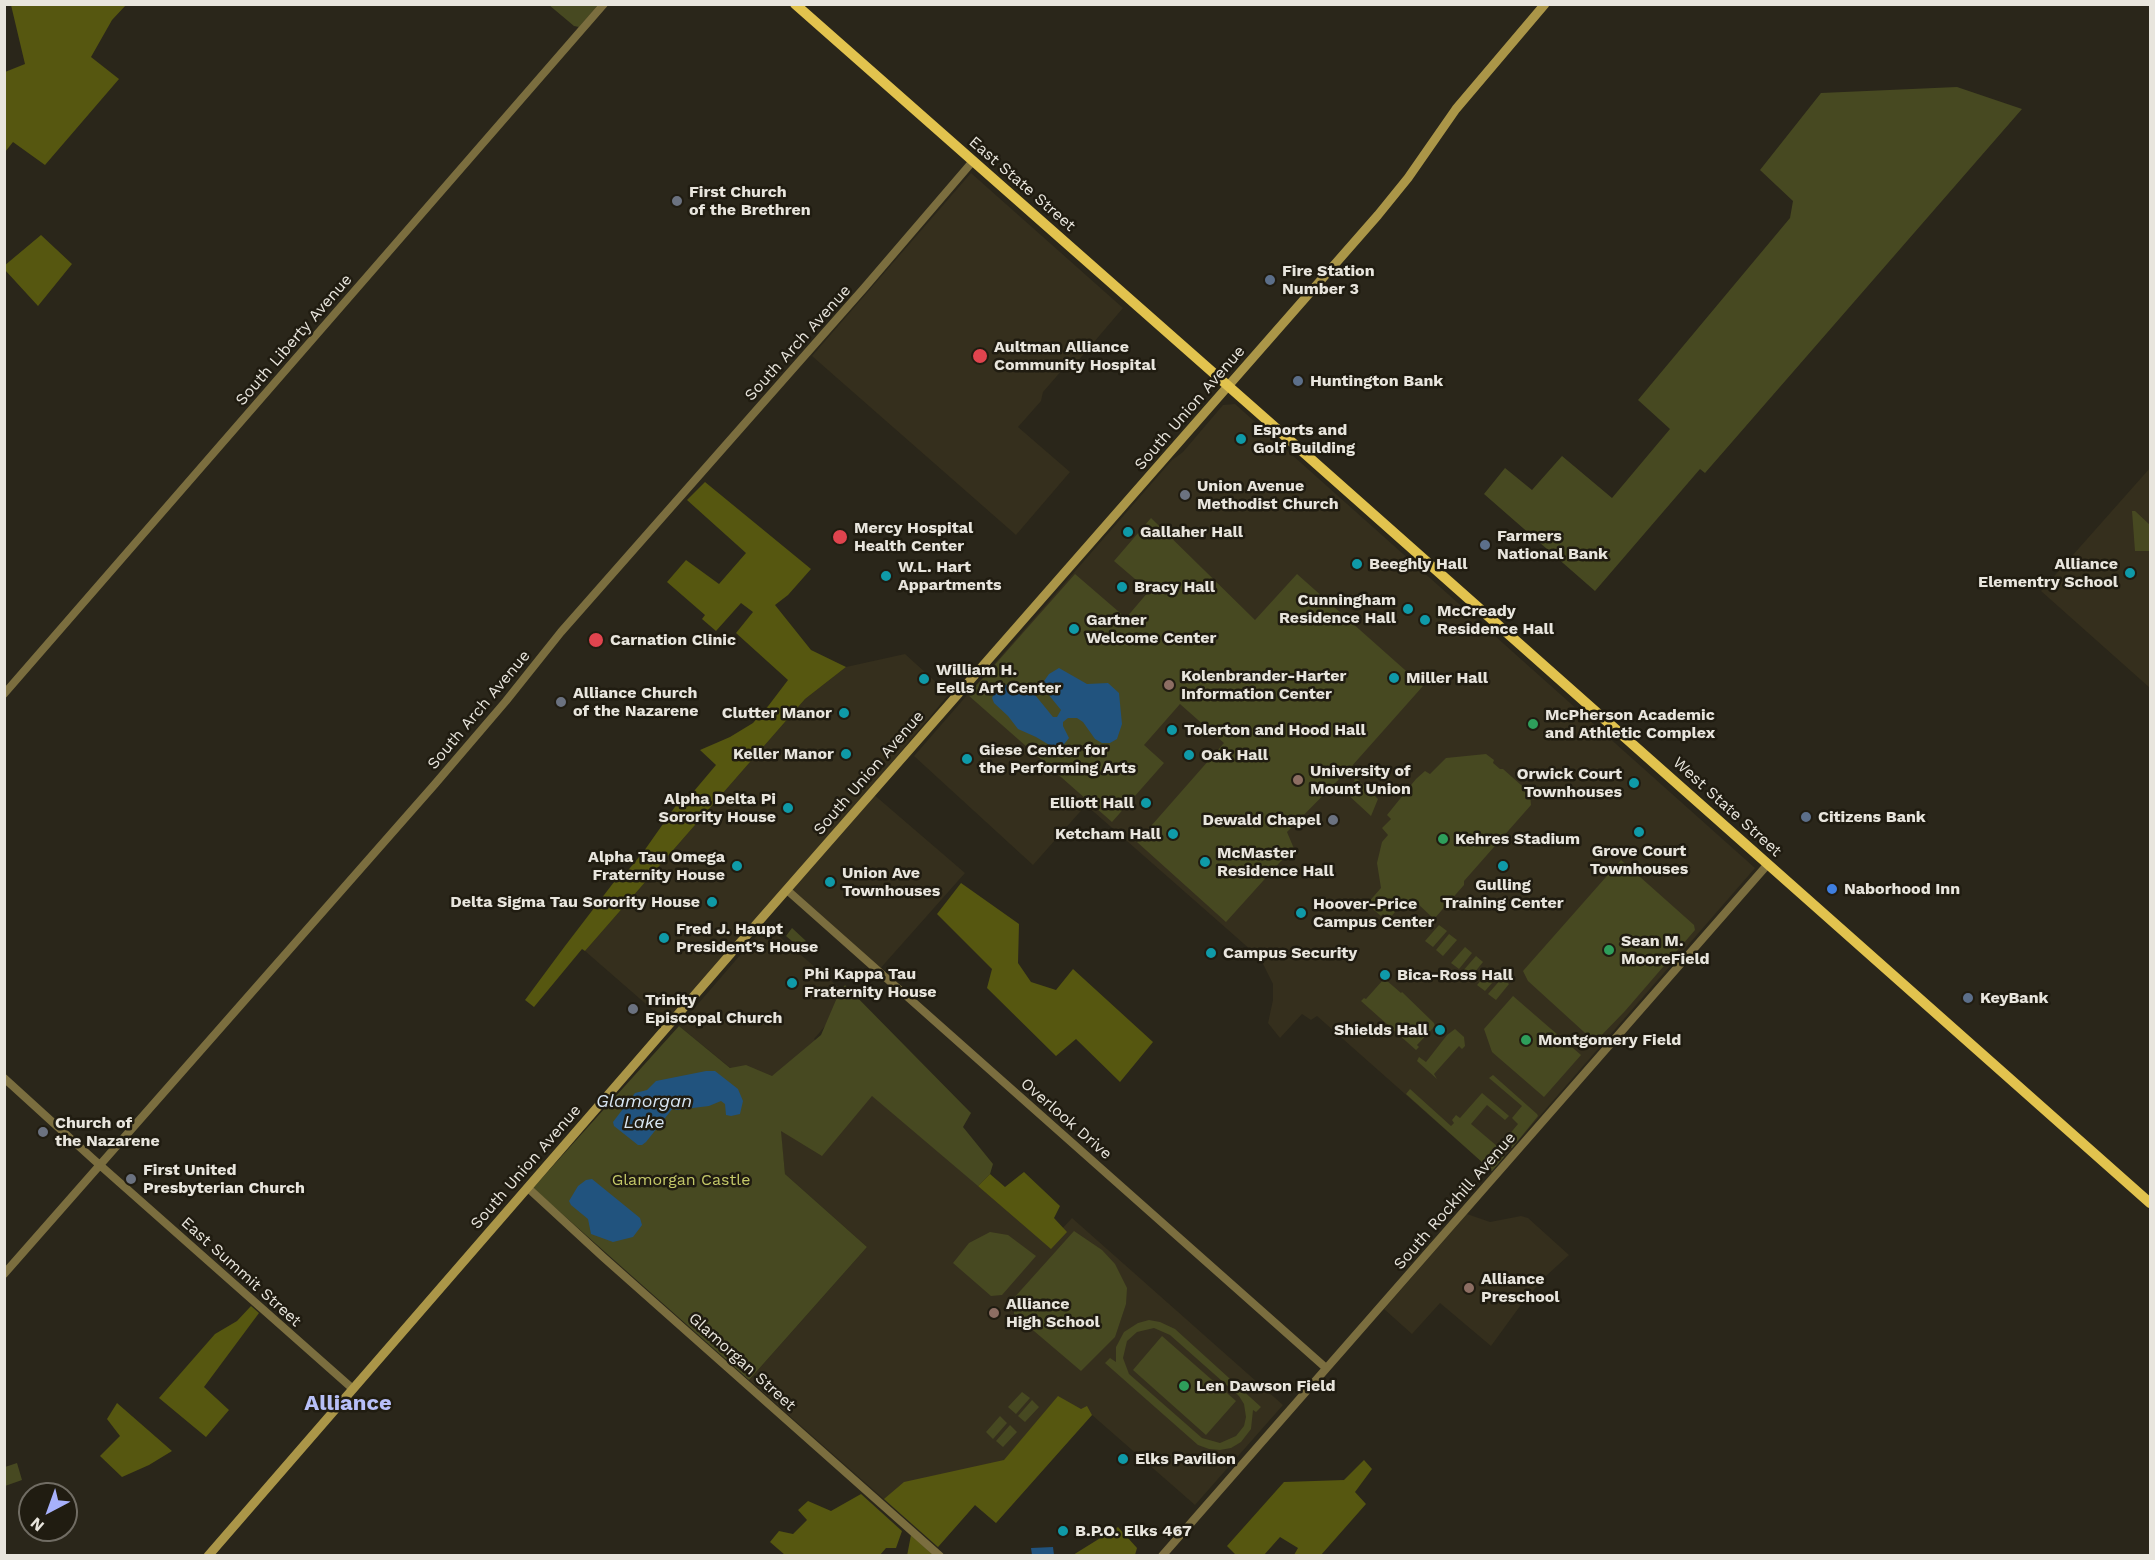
<!DOCTYPE html>
<html>
<head>
<meta charset="utf-8">
<style>
	body { margin:0 }
	#map { position:relative; width:2155px; height:1560px; overflow:hidden; background:#2a261a; font-family:"Work Sans",sans-serif }
	canvas { display:block }
	.frame { position:absolute; inset:0; border:6px solid #e8e5dd; pointer-events:none }
	.north { position:absolute; left:18px; top:1482px; width:60px; height:60px; box-sizing:border-box; background:#201c11; border:2px solid #706c63; border-radius:50%; rotate:221deg; font-size:16px; font-weight:700; line-height:24px; text-align:center; color:#e8e5dd }
	.north::after { content:''; display:block; margin:auto; width:21px; height:27px; background:#a7b1fc; clip-path:polygon(50% 0,100% 100%,50% 72%,0 100%) }
</style>
</head>
<body>
<div id="map">
<canvas width="2155" height="1560"></canvas>
<div class="frame"></div>
<div class="north">N</div>
</div>
<script>
const context = document.querySelector('canvas').getContext('2d');
context.lineJoin = 'round';
function paint(path, color) { context.fillStyle = color; context.fill(path, 'evenodd'); }
const toPath = rows => new Path2D(rows.map(r => 'M' + r).join(''));
function trace(path, color, width, dash) { context.strokeStyle = color; context.lineWidth = width; context.lineCap = dash ? 'butt' : 'round'; context.setLineDash(dash || []); context.stroke(path); }
function label(font, color, halo, rows, align = 'center') {
  context.font = font + ' "Work Sans",sans-serif'; context.lineWidth = 5; context.setLineDash([]); context.textBaseline = 'middle'; context.strokeStyle = halo; context.fillStyle = color; for (const [text, x, y, turn = 0] of rows) {
    context.save(); context.translate(x, y); context.rotate((+turn || 0) * Math.PI / 180); context.textAlign = isNaN(turn) ? turn : align; if (halo) context.strokeText(text, 0, 0); context.fillText(text, 0, 0); context.restore();
  }
}
const built = toPath([
	[971,173,1123,308,1071,369,1063,369,1043,392,1041,401,1018,427,1070,472,1016,535,812,356],
	[1235,404,1755,868,1492,1171,1317,1016,1311,1020,1302,1014,1280,1038,1268,1023,1273,1000,1273,984,1260,958,1086,805,1033,865,914,756,1172,460,1183,452,1223,405],
	[2150,468,2150,688,2041,591],
	[905,654,949,694,763,917,670,1025,585,951,805,699,846,667],
	[872,793,965,873,878,971,787,890],
	[766,925,850,997,814,1039,824,1049,1048,1244,1072,1218,1283,1405,1195,1505,1092,1415,996,1523,975,1505,938,1547,749,1380,867,1247,785,1174,778,1107,679,1026],
	[1467,1214,1490,1222,1521,1216,1528,1218,1569,1255,1547,1275,1523,1302,1491,1346,1440,1303,1412,1334,1384,1309]
]);
const green = toPath([
	[549,5,598,5,579,27,574,26],
	[1957,87,2022,109,1705,473,1700,469,1595,591,1484,494,1505,468,1532,490,1562,456,1612,498,1670,429,1638,400,1790,218,1793,201,1760,170,1821,93],
	[2132,511,2135,511,2150,525,2150,551,2135,551],
	[1151,518,1255,620,1297,574,1423,686,1351,767,1287,832,1295,851,1281,861,1226,922,1137,842,1224,743,1180,704,1144,745,1164,763,1112,822,968,695,1075,574,1126,618,1149,591,1114,561],
	[1486,754,1494,760,1493,763,1500,769,1503,769,1530,793,1531,805,1464,881,1464,885,1434,919,1417,903,1407,903,1399,899,1395,900,1390,907,1395,912,1389,919,1383,914,1381,916,1367,904,1381,888,1377,863,1382,842,1388,835,1382,828,1391,819,1387,815,1416,779,1425,771,1430,774,1446,758],
	[1355,777,1378,799,1371,816,1345,792,1354,782],
	[1621,860,1694,925,1695,930,1625,1011,1595,1042,1528,981,1523,971],
	[1439,925,1447,931,1433,947,1425,941],
	[792,928,806,941,800,948,786,936],
	[1449,934,1457,940,1443,956,1436,950],
	[1465,947,1472,953,1459,969,1451,963],
	[1476,956,1483,962,1470,978,1462,972],
	[1491,969,1499,975,1485,991,1477,985],
	[1502,978,1509,984,1496,1000,1488,994],
	[1383,980,1386,980,1401,993,1402,992,1434,1023,1435,1026,1417,1045,1419,1047,1416,1050,1361,1001,1364,998,1366,999],
	[845,985,971,1113,963,1127,993,1164,990,1174,978,1186,872,1096,822,1156,781,1131,785,1174,867,1247,749,1380,533,1188,679,1026,730,1068,746,1065,772,1076,821,1035,839,993],
	[1513,996,1581,1055,1544,1097,1492,1052,1484,1029],
	[1455,1029,1464,1037,1465,1046,1462,1049,1459,1046,1434,1074,1437,1079,1417,1061,1419,1057,1426,1062,1447,1035],
	[1493,1075,1537,1114,1538,1116,1512,1148,1506,1147,1503,1142,1518,1124,1512,1118,1522,1106,1489,1078],
	[1410,1089,1451,1126,1454,1123,1452,1120,1456,1115,1460,1118,1482,1093,1509,1116,1505,1120,1487,1105,1471,1124,1504,1152,1504,1157,1492,1171,1406,1094],
	[1074,1231,1102,1250,1115,1264,1127,1288,1126,1304,1115,1337,1081,1371,1014,1314,1013,1299],
	[990,1232,1008,1235,1036,1256,1002,1295,991,1296,953,1263,969,1243],
	[1149,1320,1160,1322,1175,1329,1261,1407,1256,1412,1253,1410,1251,1429,1241,1442,1231,1448,1220,1450,1209,1449,1198,1445,1105,1363,1110,1358,1116,1362,1116,1347,1124,1332,1138,1323],
	[1154,1328,1170,1335,1239,1396,1244,1404,1246,1417,1244,1426,1236,1436,1220,1443,1202,1438,1129,1374,1123,1358,1127,1341,1137,1332],
	[1162,1336,1236,1401,1206,1435,1133,1370],
	[1022,1392,1030,1398,1016,1414,1008,1407],
	[1032,1400,1039,1407,1025,1422,1018,1416],
	[1000,1416,1007,1423,993,1439,986,1432],
	[1010,1425,1017,1432,1003,1447,996,1441],
	[17,1463,22,1480,5,1486,5,1467]
]);
const forest = toPath([
	[11,5,126,5,112,20,91,57,119,79,45,165,13,142,5,152,5,72,25,64],
	[41,235,72,264,38,306,5,270,4,266],
	[705,482,811,569,788,595,775,605,811,650,846,667,805,699,585,951,582,949,534,1007,525,1000,565,946,614,882,625,874,644,851,677,804,689,797,716,765,700,750,730,737,753,723,769,705,788,680,736,633,753,612,741,603,716,631,702,619,705,615,667,582,686,560,719,584,746,553,687,500],
	[961,883,1019,924,1018,963,1031,982,1056,990,1073,969,1153,1042,1120,1082,1076,1039,1056,1056,987,988,992,969,937,914],
	[1024,1172,1060,1206,1054,1218,1067,1232,1051,1249,978,1186,990,1174,1005,1187],
	[251,1306,259,1313,204,1387,229,1410,206,1437,159,1398,215,1334,237,1321],
	[1058,1396,1081,1409,1087,1406,1092,1415,996,1523,975,1505,938,1547,884,1499,904,1482,1004,1460],
	[117,1403,172,1451,149,1465,122,1477,100,1456,120,1436,107,1419],
	[1364,1460,1372,1469,1355,1492,1366,1504,1321,1555,1294,1555,1298,1548,1280,1537,1264,1555,1236,1555,1227,1546,1284,1482,1344,1480],
	[861,1494,902,1531,896,1548,886,1548,880,1555,785,1555,770,1542,779,1531,793,1534,807,1520,798,1510,808,1501,831,1511],
	[1118,1527,1137,1548,1135,1555,1073,1555],
	[911,1535,933,1555,907,1556]
]);
const water = toPath([
	[1059,668,1087,684,1108,683,1119,693,1122,724,1117,739,1110,743,1102,743,1095,739,1083,722,1077,718,1068,718,1063,722,1063,726,1069,738,1061,748,1056,749,1036,737,1018,729,1008,716,994,703,992,698,996,689,1011,683,1019,684,1031,690,1053,717,1057,717,1061,710,1044,689,1042,684,1049,674],
	[706,1071,715,1071,738,1089,743,1101,740,1114,731,1116,726,1115,725,1104,721,1101,709,1106,676,1110,673,1108,646,1142,642,1145,638,1145,614,1126,613,1122,635,1093,647,1090,656,1081],
	[592,1179,640,1218,642,1225,633,1237,613,1242,591,1234,588,1219,571,1205,569,1201,578,1186,586,1180],
	[1053,1547,1054,1555,1032,1555,1031,1548]
]);
const tertiary = toPath([
	[4,694,604,4],
	[787,890,1326,1368],
	[4,1078,93,1159,353,1389],
	[528,1188,603,1257,940,1556],
	[4,1274,435,784,506,701,561,632,865,287,973,161],
	[1162,1556,1768,864]
]);
const secondary = toPath([
	[208,1556,739,944,1378,215,1408,178,1456,109,1545,4]
]);
const trunk = toPath([
	[795,4,1294,444,2150,1203]
]);
const markers = [
	[677,201,6,"#6b7280"],
	[1270,280,6,"#5c6f8a"],
	[980,356,8,"#e0444e"],
	[1298,381,6,"#5c6f8a"],
	[1241,439,6,"#0f9aa8"],
	[1185,495,6,"#6b7280"],
	[1128,532,6,"#0f9aa8"],
	[840,537,8,"#e0444e"],
	[1485,545,6,"#5c6f8a"],
	[1357,564,6,"#0f9aa8"],
	[2130,573,6,"#0f9aa8"],
	[886,576,6,"#0f9aa8"],
	[1122,587,6,"#0f9aa8"],
	[1408,609,6,"#0f9aa8"],
	[1425,620,6,"#0f9aa8"],
	[1074,629,6,"#0f9aa8"],
	[596,640,8,"#e0444e"],
	[1394,678,6,"#0f9aa8"],
	[924,679,6,"#0f9aa8"],
	[1169,685,6,"#8d6e63"],
	[561,702,6,"#6b7280"],
	[844,713,6,"#0f9aa8"],
	[1533,724,6,"#2e9e5b"],
	[1172,730,6,"#0f9aa8"],
	[846,754,6,"#0f9aa8"],
	[1189,755,6,"#0f9aa8"],
	[967,759,6,"#0f9aa8"],
	[1298,780,6,"#8d6e63"],
	[1634,783,6,"#0f9aa8"],
	[1146,803,6,"#0f9aa8"],
	[788,808,6,"#0f9aa8"],
	[1806,817,6,"#5c6f8a"],
	[1333,820,6,"#6b7280"],
	[1639,832,6,"#0f9aa8"],
	[1173,834,6,"#0f9aa8"],
	[1443,839,6,"#2e9e5b"],
	[1205,862,6,"#0f9aa8"],
	[737,866,6,"#0f9aa8"],
	[1503,866,6,"#0f9aa8"],
	[830,882,6,"#0f9aa8"],
	[1832,889,6,"#3f7fe0"],
	[712,902,6,"#0f9aa8"],
	[1301,913,6,"#0f9aa8"],
	[664,938,6,"#0f9aa8"],
	[1609,950,6,"#2e9e5b"],
	[1211,953,6,"#0f9aa8"],
	[1385,975,6,"#0f9aa8"],
	[792,983,6,"#0f9aa8"],
	[1968,998,6,"#5c6f8a"],
	[633,1009,6,"#6b7280"],
	[1440,1030,6,"#0f9aa8"],
	[1526,1040,6,"#2e9e5b"],
	[43,1132,6,"#6b7280"],
	[131,1179,6,"#6b7280"],
	[1469,1288,6,"#8d6e63"],
	[994,1313,6,"#8d6e63"],
	[1184,1386,6,"#2e9e5b"],
	[1123,1459,6,"#0f9aa8"],
	[1063,1531,6,"#0f9aa8"]
];
const streetNames = [
	["East State Street",1022,184,41],
	["South Liberty Avenue",294,340,-49],
	["South Arch Avenue",798,343,-48],
	["South Union Avenue",1190,408,-49],
	["South Arch Avenue",479,710,-50],
	["South Union Avenue",869,773,-49],
	["West State Street",1727,807,42],
	["Overlook Drive",1066,1119,41],
	["South Union Avenue",526,1167,-49],
	["South Rockhill Avenue",1455,1201,-49],
	["East Summit Street",241,1272,42],
	["Glamorgan Street",742,1362,42]
];
const poiNames = [
	["First Church",689,192],
	["of the Brethren",689,210],
	["Fire Station",1282,271],
	["Number 3",1282,289],
	["Aultman Alliance",994,347],
	["Community Hospital",994,365],
	["Huntington Bank",1310,381],
	["Esports and",1253,430],
	["Golf Building",1253,448],
	["Union Avenue",1197,486],
	["Methodist Church",1197,504],
	["Mercy Hospital",854,528],
	["Health Center",854,546],
	["Gallaher Hall",1140,532],
	["Farmers",1497,536],
	["National Bank",1497,554],
	["Beeghly Hall",1369,564],
	["Alliance",2118,564,"right"],
	["Elementry School",2118,582,"right"],
	["W.L. Hart",898,567],
	["Appartments",898,585],
	["Bracy Hall",1134,587],
	["Cunningham",1396,600,"right"],
	["Residence Hall",1396,618,"right"],
	["McCready",1437,611],
	["Residence Hall",1437,629],
	["Gartner",1086,620],
	["Welcome Center",1086,638],
	["Carnation Clinic",610,640],
	["William H.",936,670],
	["Eells Art Center",936,688],
	["Kolenbrander-Harter",1181,676],
	["Information Center",1181,694],
	["Miller Hall",1406,678],
	["Alliance Church",573,693],
	["of the Nazarene",573,711],
	["Clutter Manor",832,713,"right"],
	["McPherson Academic",1545,715],
	["and Athletic Complex",1545,733],
	["Tolerton and Hood Hall",1184,730],
	["Giese Center for",979,750],
	["the Performing Arts",979,768],
	["Keller Manor",834,754,"right"],
	["Oak Hall",1201,755],
	["University of",1310,771],
	["Mount Union",1310,789],
	["Orwick Court",1622,774,"right"],
	["Townhouses",1622,792,"right"],
	["Alpha Delta Pi",776,799,"right"],
	["Sorority House",776,817,"right"],
	["Elliott Hall",1134,803,"right"],
	["Citizens Bank",1818,817],
	["Dewald Chapel",1321,820,"right"],
	["Ketcham Hall",1161,834,"right"],
	["Kehres Stadium",1455,839],
	["Grove Court",1639,851,"center"],
	["Townhouses",1639,869,"center"],
	["McMaster",1217,853],
	["Residence Hall",1217,871],
	["Alpha Tau Omega",725,857,"right"],
	["Fraternity House",725,875,"right"],
	["Union Ave",842,873],
	["Townhouses",842,891],
	["Gulling",1503,885,"center"],
	["Training Center",1503,903,"center"],
	["Naborhood Inn",1844,889],
	["Delta Sigma Tau Sorority House",700,902,"right"],
	["Hoover-Price",1313,904],
	["Campus Center",1313,922],
	["Fred J. Haupt",676,929],
	["President’s House",676,947],
	["Sean M.",1621,941],
	["MooreField",1621,959],
	["Campus Security",1223,953],
	["Phi Kappa Tau",804,974],
	["Fraternity House",804,992],
	["Bica-Ross Hall",1397,975],
	["KeyBank",1980,998],
	["Trinity",645,1000],
	["Episcopal Church",645,1018],
	["Shields Hall",1428,1030,"right"],
	["Montgomery Field",1538,1040],
	["Church of",55,1123],
	["the Nazarene",55,1141],
	["First United",143,1170],
	["Presbyterian Church",143,1188],
	["Alliance",1481,1279],
	["Preschool",1481,1297],
	["Alliance",1006,1304],
	["High School",1006,1322],
	["Len Dawson Field",1196,1386],
	["Elks Pavilion",1135,1459],
	["B.P.O. Elks 467",1075,1531]
];
const parkNames = [
	["Glamorgan Castle",681,1180]
];
const waterNames = [
	["Glamorgan",644,1102],
	["Lake",644,1123]
];
const districtNames = [
	["Alliance",348,1404]
];
paint(built, '#352f1d');
paint(green, '#474921');
paint(forest, '#565710');
paint(water, '#21537e');
trace(tertiary, '#7b6e3f', 8);
trace(secondary, '#ab9648', 9);
trace(trunk, '#e2c34e', 10);
for (const [x, y, r, color] of markers) { const dot = new Path2D(); dot.arc(x, y, r, 0, 2 * Math.PI); context.fillStyle = color; context.fill(dot); trace(dot, '#201c11', 2); }
label('16px', '#e8e5dd', '#201c11', streetNames);
label('bold 16px', '#e8e5dd', '#201c11', poiNames, 'left');
label('16px', '#c5c969', '#201c11', parkNames);
label('italic 18px', '#d7e5f2', '#201c11', waterNames);
label('bold 22px', '#b7bff7', '#201c11', districtNames);
</script>
</body>
</html>
